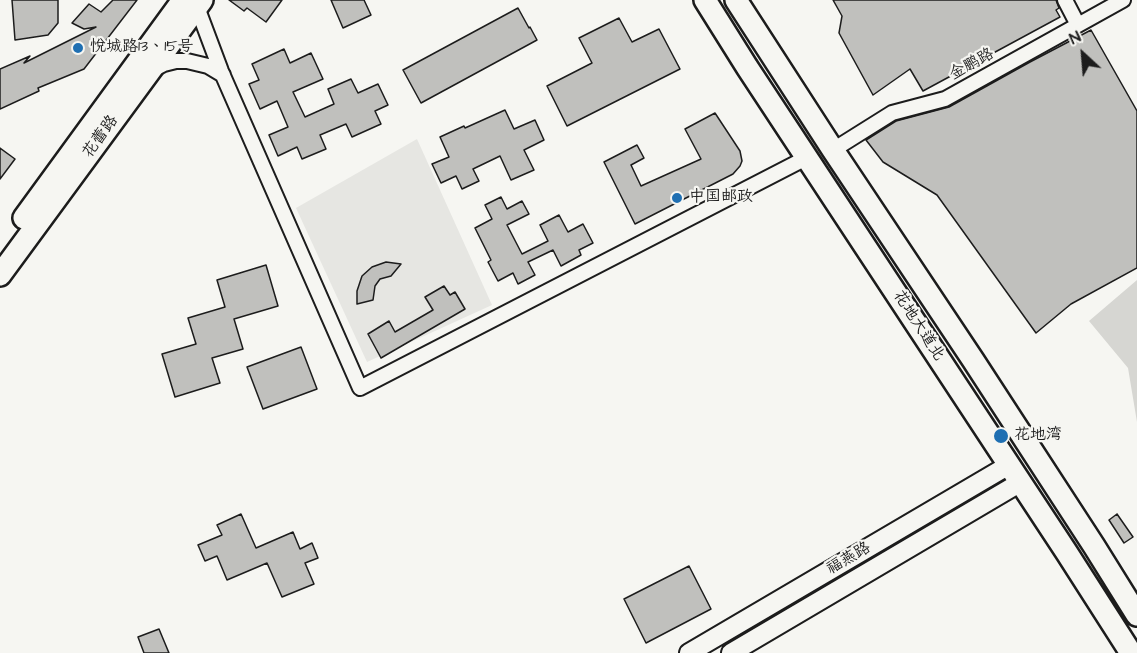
<!DOCTYPE html>
<html>
<head>
<meta charset="utf-8">
<style>
	body { margin:0 }
	#map { position:relative; width:1137px; height:653px; overflow:hidden; background:#f6f6f2; font-family:"Architects Daughter",sans-serif }
	canvas { display:block }
	.north { position:absolute; left:1053px; top:24px; width:60px; height:60px; -webkit-text-stroke:4px #f6f6f2; paint-order:stroke; rotate:334deg; font-size:16px; font-weight:700; line-height:24px; text-align:center; color:#1c1c1c }
	.north::after { content:''; display:block; margin:auto; width:21px; height:27px; background:#1c1c1c; clip-path:polygon(50% 0,100% 100%,50% 72%,0 100%) }
</style>
</head>
<body>
<div id="map">
<canvas width="1137" height="653"></canvas>
<div class="north">N</div>
</div>
<script>
const context = document.querySelector('canvas').getContext('2d');
context.lineJoin = 'round';
function paint(path, color) { context.fillStyle = color; context.fill(path, 'evenodd'); }
const toPath = rows => new Path2D(rows.map(r => 'M' + r).join(''));
function trace(path, color, width, dash) { context.strokeStyle = color; context.lineWidth = width; context.lineCap = dash ? 'butt' : 'round'; context.setLineDash(dash || []); context.stroke(path); }
function label(font, color, halo, rows, align = 'center') {
  context.font = font + ' "Architects Daughter","LXGW WenKai TC",sans-serif'; context.lineWidth = 4.5; context.setLineDash([]); context.textBaseline = 'middle'; context.strokeStyle = halo; context.fillStyle = color; for (const [text, x, y, turn = 0] of rows) {
    context.save(); context.translate(x, y); context.rotate((+turn || 0) * Math.PI / 180); context.textAlign = isNaN(turn) ? turn : align; if (halo) context.strokeText(text, 0, 0); context.fillText(text, 0, 0); context.restore();
  }
}
const built = toPath([
	[417,139,492,305,367,362,296,208]
]);
const green = toPath([
	[1137,280,1137,422,1128,368,1089,321]
]);
const building = toPath([
	[12,0,58,0,58,23,48,35,15,40,12,0],
	[113,0,137,0,84,69,38,88,39,91,0,109,0,69,30,56,24,63,96,27,84,29,72,23,89,4,101,12,113,0],
	[229,0,282,0,266,22,247,8,244,11,229,0],
	[331,0,364,0,371,15,343,28,331,0],
	[833,0,1056,0,1059,8,1056,10,1060,17,923,91,910,69,873,95,839,33,842,16,833,0],
	[518,8,529,28,530,27,537,40,421,103,403,70,518,8],
	[619,18,632,42,659,29,680,69,567,126,547,86,592,63,579,38,619,18],
	[1091,30,1137,111,1137,268,1071,304,1036,333,937,195,883,162,866,140,896,121,949,107,1030,62,1091,30],
	[284,49,290,63,311,53,323,79,293,92,305,117,334,104,328,89,351,79,358,93,378,84,388,105,375,111,381,124,352,137,346,124,320,135,326,149,302,159,297,147,278,156,269,135,288,127,277,101,260,109,249,84,259,80,252,64,284,49],
	[505,110,514,129,535,120,544,140,524,150,534,170,511,180,500,156,473,169,479,181,462,189,456,176,441,183,432,164,449,157,440,137,464,126,465,128,505,110],
	[715,113,740,151,742,161,740,166,733,174,635,224,604,162,637,145,644,158,631,165,641,186,701,159,685,129,715,113],
	[0,148,15,159,0,179,0,148],
	[501,197,507,209,522,201,529,214,507,225,522,254,548,241,540,225,559,215,568,232,583,224,593,243,579,250,581,255,561,266,553,250,528,262,535,275,518,284,513,273,498,281,488,262,491,260,475,228,492,219,485,205,501,197],
	[386,262,401,264,391,276,380,279,375,286,373,300,357,304,357,291,362,276,372,267,386,262],
	[266,265,278,306,234,319,243,349,212,358,220,383,175,397,162,354,196,344,188,318,225,307,217,280,266,265],
	[444,286,450,295,455,292,465,309,381,358,368,334,389,321,395,332,433,310,425,297,444,286],
	[301,347,317,389,263,409,247,367,301,347],
	[241,514,256,548,293,532,300,549,312,543,318,558,305,563,314,584,282,597,267,563,227,580,217,556,205,561,198,545,222,535,217,525,241,514],
	[1117,514,1133,537,1124,543,1109,520,1117,514],
	[689,566,711,609,646,643,624,599,689,566],
	[159,629,169,653,144,653,138,637,159,629]
]);
const street = toPath([
	[1065,0,1078,25],
	[197,7,221,71,360,388,808,157],
	[154,69,164,64,176,61,187,61,208,66,223,75],
	[833,150,892,113,945,99,1123,0]
]);
const secondary = toPath([
	[689,653,1009,465],
	[731,653,1021,482]
]);
const primary = toPath([
	[705,0,747,67,1067,553,1131,653],
	[736,0,833,150,973,360,1094,546,1137,615],
	[24,218,183,0],
	[0,275,202,0]
]);
const markers = [
	[78,48,6,"#1f6fb2"],
	[677,198,6,"#1f6fb2"],
	[1001,436,8,"#1f6fb2"]
];
const poiNames = [
	["悦城路13、15号",90,48],
	["中国邮政",689,198],
	["花地湾",1014,436]
];
const streetNames = [
	["金鹏路",972,65,-29],
	["花蕾路",101,137,-54],
	["花地大道北",918,326,57],
	["福燕路",849,559,-30]
];
paint(built, '#e6e6e2');
paint(green, '#d6d6d2');
paint(building, '#c0c0bd');
trace(building, '#1c1c1c', 1.5);
trace(street, '#1c1c1c', 18);
trace(secondary, '#1c1c1c', 22);
trace(primary, '#1c1c1c', 26);
trace(street, '#f6f6f2', 14);
trace(secondary, '#f6f6f2', 18);
trace(primary, '#f6f6f2', 21);
for (const [x, y, r, color] of markers) { const dot = new Path2D(); dot.arc(x, y, r, 0, 2 * Math.PI); context.fillStyle = color; context.fill(dot); trace(dot, '#f6f6f2', 2); }
label('16px', '#1c1c1c', '#f6f6f2', poiNames, 'left');
label('16px', '#1c1c1c', '#f6f6f2', streetNames);
</script>
</body>
</html>
